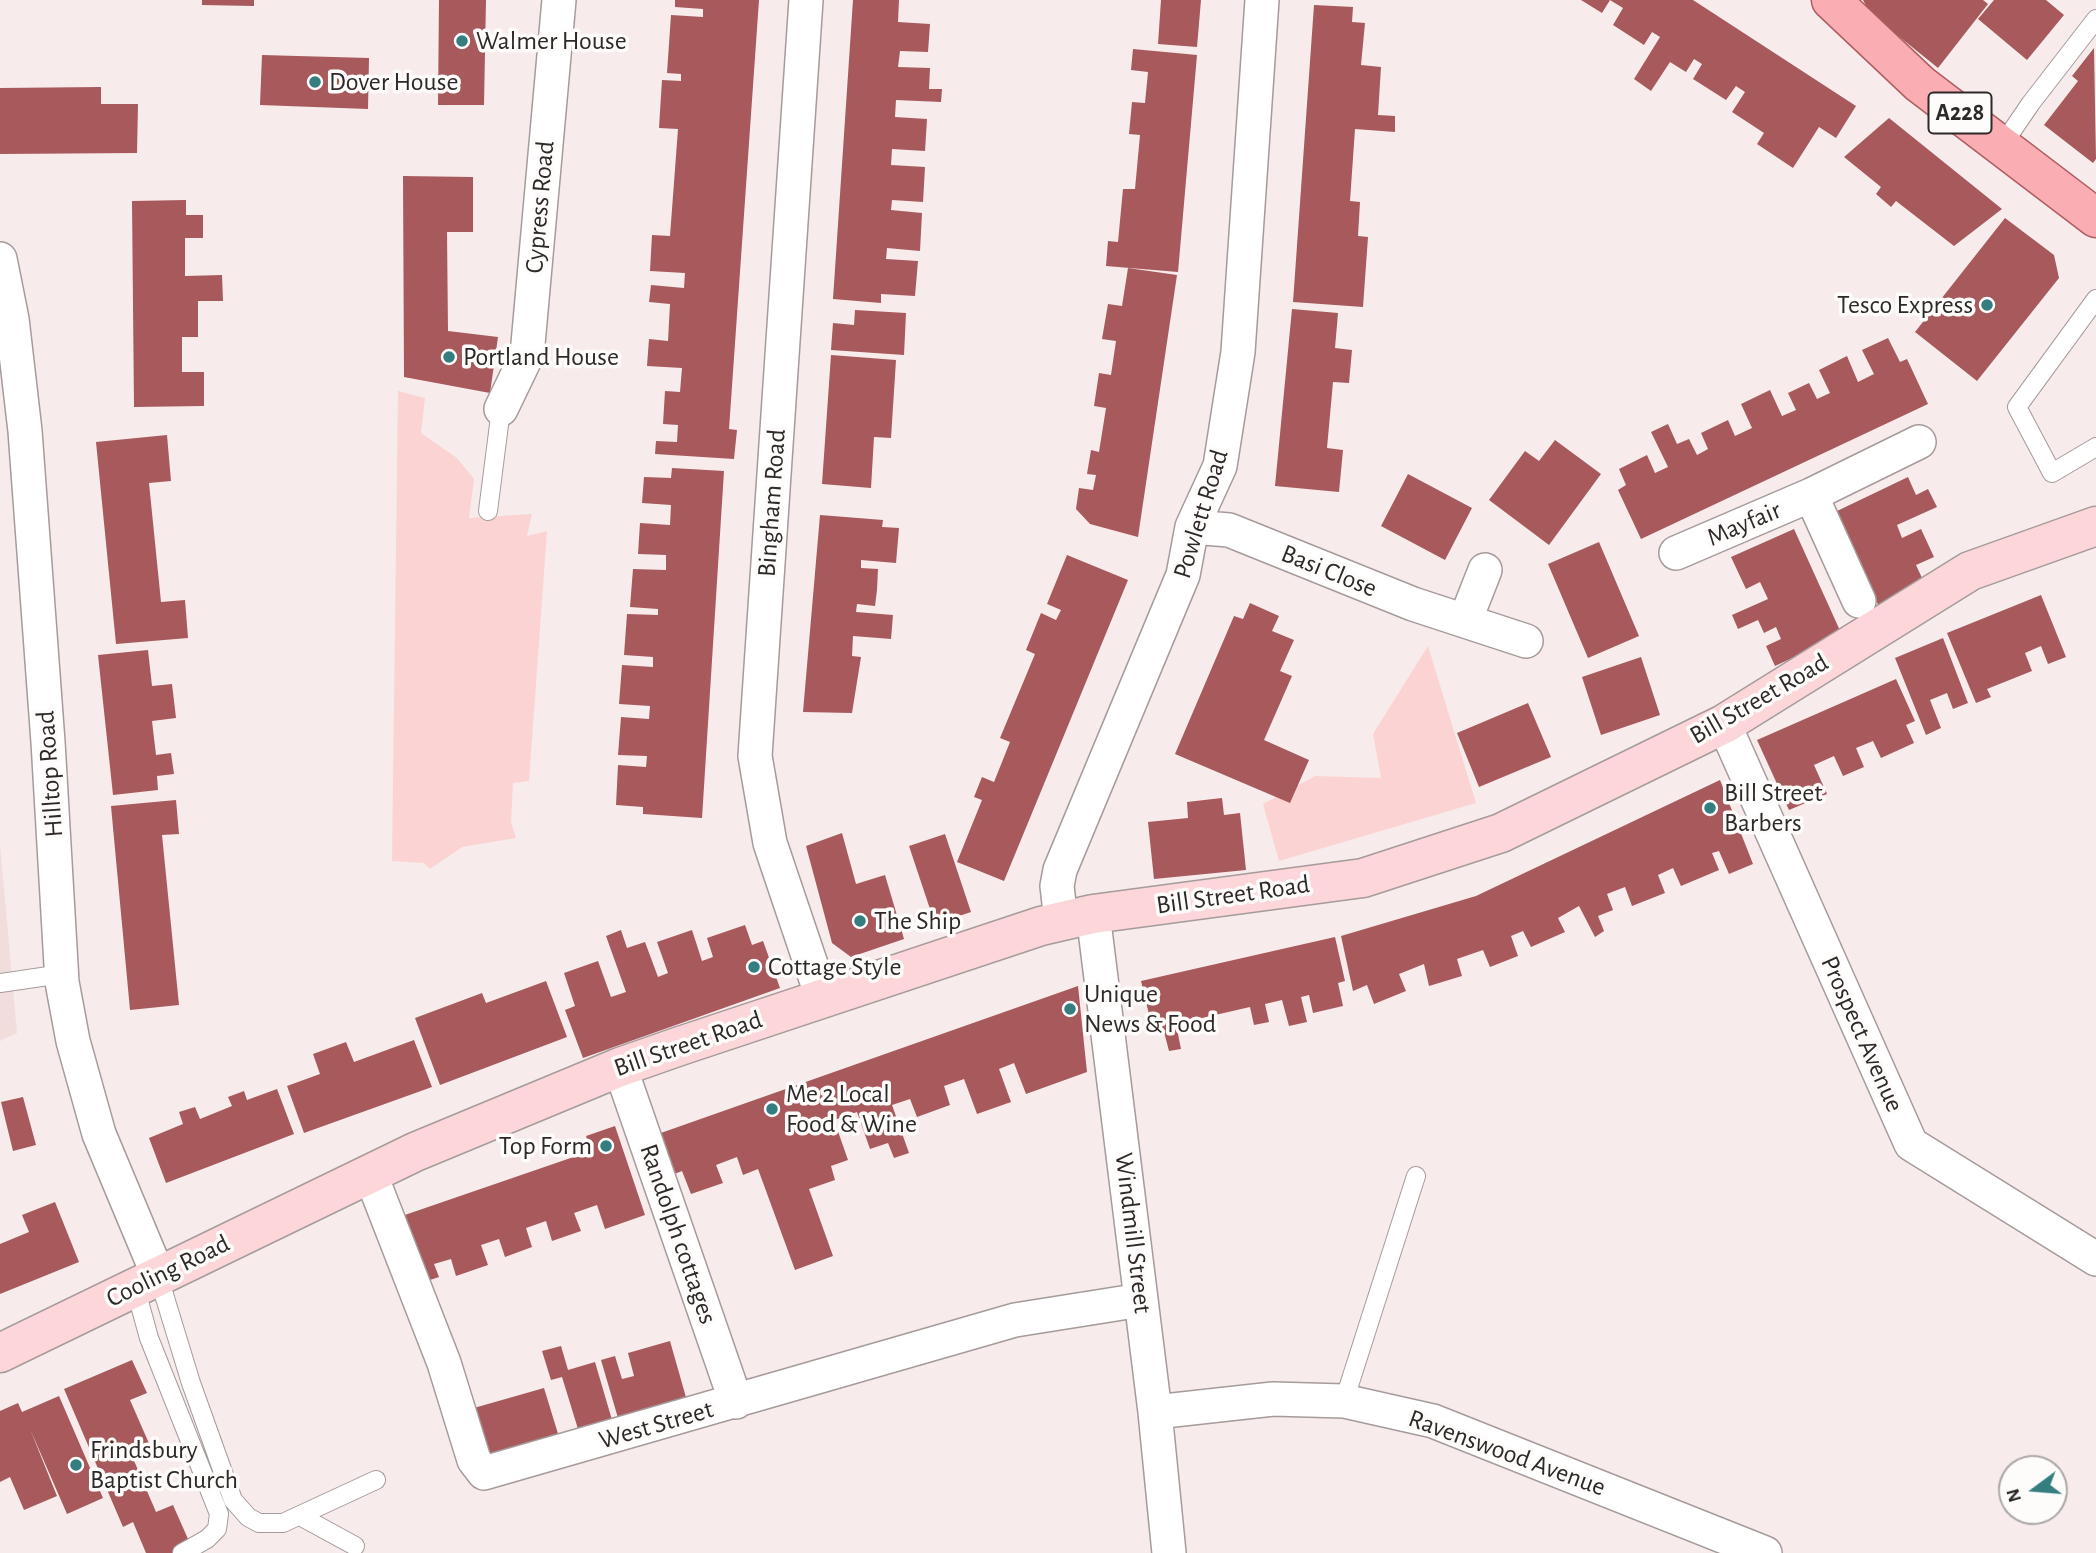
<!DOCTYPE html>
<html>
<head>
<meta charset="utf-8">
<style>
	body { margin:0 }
	#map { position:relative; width:2096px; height:1553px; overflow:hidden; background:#f7ebeb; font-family:"Alegreya Sans",sans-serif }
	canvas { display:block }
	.north { position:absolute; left:1998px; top:1455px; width:70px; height:70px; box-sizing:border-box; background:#fefbfb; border:2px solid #aba7a7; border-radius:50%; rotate:254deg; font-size:19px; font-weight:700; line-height:28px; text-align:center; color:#2e2929 }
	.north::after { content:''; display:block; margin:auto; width:24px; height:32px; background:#357e80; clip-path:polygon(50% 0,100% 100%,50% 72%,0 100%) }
</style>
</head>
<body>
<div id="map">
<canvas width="2096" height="1553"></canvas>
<div class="north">N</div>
</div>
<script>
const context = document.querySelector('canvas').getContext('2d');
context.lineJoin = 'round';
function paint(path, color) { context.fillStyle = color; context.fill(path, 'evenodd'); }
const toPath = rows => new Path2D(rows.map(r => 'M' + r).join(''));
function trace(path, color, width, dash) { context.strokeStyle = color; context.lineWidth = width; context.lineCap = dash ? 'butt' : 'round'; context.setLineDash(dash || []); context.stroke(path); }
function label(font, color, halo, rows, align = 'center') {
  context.font = font + ' "Alegreya Sans",sans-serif'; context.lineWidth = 7; context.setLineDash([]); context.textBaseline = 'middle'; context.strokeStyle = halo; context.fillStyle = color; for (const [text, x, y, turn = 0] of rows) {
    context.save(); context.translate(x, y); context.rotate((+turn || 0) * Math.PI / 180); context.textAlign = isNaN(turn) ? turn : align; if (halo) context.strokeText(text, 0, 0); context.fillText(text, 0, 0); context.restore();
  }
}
const built = toPath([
	[0,844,17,1033,0,1041]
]);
const green = toPath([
	[398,391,425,398,421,433,457,458,474,479,469,518,532,514,527,536,547,531,529,781,513,783,511,822,516,838,462,847,430,869,424,863,392,861],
	[1428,646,1476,803,1279,861,1263,804,1315,776,1381,778,1373,734]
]);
const building = toPath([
	[202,0,254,0,254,6,202,5],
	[439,0,486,0,484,105,438,105],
	[675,0,759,0,729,429,737,430,734,459,655,454,656,441,677,442,678,425,663,424,665,391,680,392,682,368,647,366,649,339,668,341,670,304,649,302,651,285,684,288,685,273,650,271,652,235,670,236,678,129,659,128,662,80,681,81,681,74,667,73,671,15,703,17,703,9,675,7],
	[853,0,899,0,898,22,930,24,928,52,900,51,898,67,930,68,929,89,942,89,941,102,896,100,895,117,927,119,925,151,892,149,891,165,925,167,923,202,892,200,891,210,922,213,920,251,887,248,886,259,918,261,915,296,881,294,881,303,833,299],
	[1161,0,1201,0,1197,47,1158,44],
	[1581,0,1693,0,1856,106,1836,138,1819,127,1793,168,1757,144,1764,133,1732,112,1745,92,1736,86,1726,100,1693,79,1702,64,1694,59,1686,72,1670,62,1651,91,1634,79,1660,37,1652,32,1644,45,1613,25,1623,8,1610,0,1602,13],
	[1863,0,1983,0,1988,4,1938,68,1870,13],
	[1994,0,2046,0,2064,15,2027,60,1978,19],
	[1314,5,1353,7,1352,22,1365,23,1361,65,1381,67,1378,115,1395,116,1395,132,1355,129,1350,201,1360,202,1358,236,1368,237,1363,307,1293,302],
	[2094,48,2096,159,2093,163,2044,125,2078,81,2072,76],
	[1133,49,1197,55,1178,272,1106,266,1108,241,1118,242,1123,189,1135,189,1140,135,1129,134,1132,102,1145,103,1148,72,1131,70],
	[262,55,369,58,368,109,260,105],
	[101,87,101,104,138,104,137,153,0,154,0,88],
	[1889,118,2002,209,1954,246,1896,201,1891,207,1876,194,1881,187,1844,157],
	[403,176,473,177,473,232,447,232,448,331,498,337,490,393,404,377],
	[186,200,186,215,203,215,203,238,185,238,185,276,222,275,223,301,198,301,198,337,182,337,182,372,204,372,204,406,134,407,132,201],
	[2005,218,2054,255,2059,278,1977,381,1915,332],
	[1128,268,1177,275,1138,537,1090,524,1076,509,1079,488,1093,490,1096,475,1087,474,1091,450,1099,452,1106,408,1094,406,1099,373,1111,375,1116,341,1102,339,1108,304,1122,306],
	[1292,309,1338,313,1335,348,1352,350,1349,383,1333,382,1327,448,1343,450,1339,492,1275,486],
	[855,310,906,313,904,355,831,350,833,323,854,325],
	[1888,338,1900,362,1907,359,1928,404,1641,539,1618,490,1626,485,1619,469,1647,455,1655,473,1668,467,1651,432,1668,424,1677,444,1689,439,1697,455,1708,449,1701,433,1728,420,1735,436,1752,428,1741,404,1770,390,1782,416,1796,410,1788,393,1809,383,1817,399,1830,393,1819,370,1847,356,1858,382,1874,374,1862,350],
	[831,355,896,360,891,438,874,437,871,488,822,484],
	[167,435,171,481,149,483,161,602,185,600,188,638,116,644,96,442],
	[1555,440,1601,474,1549,545,1489,500,1525,451,1539,461],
	[672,468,724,471,702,818,643,814,643,807,616,805,618,765,646,767,647,756,618,755,621,717,649,719,650,706,619,704,622,665,653,667,653,657,624,655,627,614,658,615,658,609,630,607,633,569,666,570,666,555,638,554,640,523,670,525,671,505,642,503,644,477,671,478],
	[1408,474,1472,508,1445,560,1381,526],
	[1908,477,1916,495,1928,489,1937,507,1897,525,1902,538,1921,529,1934,557,1916,565,1922,578,1882,613,1835,512],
	[820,515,883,520,882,527,899,528,896,563,861,560,861,568,878,569,877,590,875,606,857,604,856,612,893,615,891,639,853,636,852,656,861,657,852,713,803,712],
	[1794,529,1842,635,1775,666,1766,646,1781,639,1776,627,1764,633,1758,620,1738,629,1732,615,1768,599,1760,582,1746,589,1731,557],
	[1599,542,1639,636,1588,658,1548,564],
	[1067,555,1128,580,1004,881,957,862,982,800,974,797,982,777,994,782,1010,742,1000,738,1035,654,1026,650,1041,613,1056,620,1061,610,1047,604],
	[2041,595,2066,657,2048,664,2041,646,2025,653,2032,671,1987,689,1991,697,1976,703,1947,633],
	[1250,603,1279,616,1272,631,1294,640,1280,671,1292,676,1264,740,1309,760,1290,803,1175,754,1234,616,1243,619],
	[1943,638,1968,703,1953,709,1947,693,1930,700,1941,728,1926,735,1895,658],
	[148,650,152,686,172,684,176,718,152,721,156,755,171,753,174,774,157,776,158,790,113,795,98,655],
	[1641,657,1660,715,1601,735,1582,677],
	[1896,679,1915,721,1906,725,1914,743,1881,758,1873,741,1856,748,1864,767,1843,776,1834,756,1814,765,1827,794,1789,810,1757,740],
	[1528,703,1551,757,1479,787,1457,733],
	[1720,780,1753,864,1729,874,1719,851,1712,853,1719,870,1681,886,1673,868,1658,875,1665,893,1632,906,1625,887,1607,894,1613,910,1598,916,1604,931,1595,937,1579,906,1558,918,1565,932,1531,947,1523,931,1511,936,1518,956,1490,967,1483,950,1457,959,1462,976,1429,986,1424,964,1399,974,1406,991,1374,1004,1367,985,1353,991,1341,936,1476,896],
	[1222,798,1224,815,1240,813,1246,870,1154,879,1148,822,1188,818,1187,802],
	[176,800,179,834,162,835,179,1005,130,1010,111,806],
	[842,833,856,884,885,875,904,939,851,957,832,943,806,846],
	[945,834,971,912,935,924,909,846],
	[745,925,752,945,763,941,780,988,583,1058,565,1010,575,1006,564,973,598,961,611,997,626,992,606,936,621,930,627,948,645,942,658,977,668,973,657,942,692,930,702,961,713,957,707,938],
	[1335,937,1345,981,1338,983,1343,1006,1313,1013,1309,995,1301,997,1307,1022,1289,1026,1282,1000,1265,1004,1269,1022,1254,1025,1250,1007,1176,1024,1181,1049,1169,1051,1163,1028,1153,1031,1141,981],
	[546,981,567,1037,440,1085,415,1018,482,993,486,1003],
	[1078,986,1087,1072,1026,1094,1014,1063,999,1069,1011,1102,977,1114,964,1079,944,1086,950,1105,917,1117,910,1099,892,1105,909,1153,894,1158,888,1143,870,1149,857,1112,834,1120,848,1160,831,1166,835,1180,809,1189,833,1256,795,1270,758,1169,743,1175,737,1157,716,1165,723,1183,691,1194,682,1171,672,1175,658,1134],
	[414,1040,432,1087,304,1133,287,1086,320,1074,313,1054,346,1042,354,1062],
	[277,1089,294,1134,166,1183,149,1138,183,1124,179,1112,195,1107,200,1119,232,1106,228,1097,244,1091,247,1100],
	[23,1097,36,1145,13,1151,1,1102],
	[615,1126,645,1215,605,1229,597,1205,574,1213,581,1231,552,1241,546,1221,526,1228,532,1247,505,1257,499,1239,481,1245,488,1265,456,1276,451,1259,434,1264,439,1277,421,1283,399,1217,591,1151,586,1136],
	[55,1202,79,1262,0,1294,0,1244,29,1232,22,1215],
	[670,1341,691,1415,623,1435,601,1360,615,1356,622,1379,634,1376,628,1353],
	[561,1346,568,1370,595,1362,612,1420,578,1429,562,1377,551,1380,542,1351],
	[132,1360,147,1393,130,1400,151,1448,132,1456,156,1512,173,1505,192,1548,180,1553,146,1553,133,1522,123,1527,64,1389],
	[544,1388,559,1437,481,1459,467,1410],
	[59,1396,103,1498,67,1514,30,1429,57,1496,24,1510,10,1477,0,1482,0,1411,18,1403,22,1412]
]);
const lane = toPath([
	[2003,144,2031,103,2096,19],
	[2096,299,2017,407,2052,473,2096,447],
	[488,511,501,409],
	[0,983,62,974],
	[158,1275,191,1383,233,1500,248,1517,259,1523,283,1523,376,1480],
	[135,1287,149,1338,219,1514,217,1529,207,1539,182,1553],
	[1344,1401,1416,1176],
	[300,1516,355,1546]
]);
const street = toPath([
	[806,0,755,756,770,843,822,997],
	[0,259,12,319,25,431,48,742,62,982,73,1041,99,1134,158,1275],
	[501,409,527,355,559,0],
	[1811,495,1859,601],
	[1192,527,1229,530,1413,604,1526,641],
	[1676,553,1811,495,1919,442],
	[1465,621,1485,570],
	[1724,724,1911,1144,2096,1259],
	[1093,914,1155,1412,1169,1553],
	[1061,921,1057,886,1060,870,1183,575,1192,527,1220,466,1238,352,1262,0],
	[620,1067,736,1402],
	[370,1173,444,1363,474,1460,484,1473,1015,1320,1141,1300],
	[1155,1412,1273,1399,1344,1401,1433,1421,1765,1553]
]);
const secondary = toPath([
	[0,1353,415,1152,620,1067,680,1046,1041,926,1093,914,1363,878,1501,833,1724,724,1970,571,2096,526]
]);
const primary = toPath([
	[1831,0,1920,84,2096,218]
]);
const markers = [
	[462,41,7,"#357e80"],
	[315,82,7,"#357e80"],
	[1987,305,7,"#357e80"],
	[449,357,7,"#357e80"],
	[1710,808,7,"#357e80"],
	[860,921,7,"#357e80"],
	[754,967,7,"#357e80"],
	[1070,1009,7,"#357e80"],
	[772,1109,7,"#357e80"],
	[606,1146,7,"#357e80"],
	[76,1465,7,"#357e80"]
];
const shields = [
	[1960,113,63]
];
const shieldNames = [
	["A228",1960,113]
];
const poiNames = [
	["Walmer House",476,41],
	["Dover House",329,82],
	["Tesco Express",1973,305,"right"],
	["Portland House",463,357],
	["Bill Street",1724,793],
	["Barbers",1724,823],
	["The Ship",874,921],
	["Cottage Style",768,967],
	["Unique",1084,994],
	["News & Food",1084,1024],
	["Me 2 Local",786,1094],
	["Food & Wine",786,1124],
	["Top Form",592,1146,"right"],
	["Frindsbury",90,1450],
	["Baptist Church",90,1480]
];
const streetNames = [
	["Cypress Road",540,207,-85],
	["Bingham Road",772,503,-86],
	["Powlett Road",1201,514,-73],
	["Mayfair",1744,524,-23],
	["Basi Close",1329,571,22],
	["Bill Street Road",1759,699,-30],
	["Hilltop Road",50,774,-94],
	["Bill Street Road",1233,895,-8],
	["Prospect Avenue",1862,1034,66],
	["Bill Street Road",688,1044,-19],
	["Windmill Street",1133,1233,83],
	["Randolph cottages",678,1234,71],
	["Cooling Road",168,1271,-26],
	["West Street",656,1425,-16],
	["Ravenswood Avenue",1507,1453,20]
];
paint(built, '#f2dddd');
paint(green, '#fcd3d3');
paint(building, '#a7595c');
trace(lane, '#a59b9a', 20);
trace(street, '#a59b9a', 36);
trace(secondary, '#a59b9a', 41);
trace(primary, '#b05c61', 41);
trace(lane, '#fff', 18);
trace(street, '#fff', 33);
trace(secondary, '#fcd6d9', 38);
trace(primary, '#faadb2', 38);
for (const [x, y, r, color] of markers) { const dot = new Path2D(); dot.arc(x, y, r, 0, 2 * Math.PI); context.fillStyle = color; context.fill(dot); trace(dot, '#fefbfb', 2.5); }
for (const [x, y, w] of shields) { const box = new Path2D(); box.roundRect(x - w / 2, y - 20.5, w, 41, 5); context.fillStyle = '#fefbfb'; context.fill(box); trace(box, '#2e2929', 2); }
label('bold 24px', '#2e2929', null, shieldNames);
label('26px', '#2e2929', '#fefbfb', poiNames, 'left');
label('26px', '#2e2929', '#fefbfb', streetNames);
</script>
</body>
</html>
